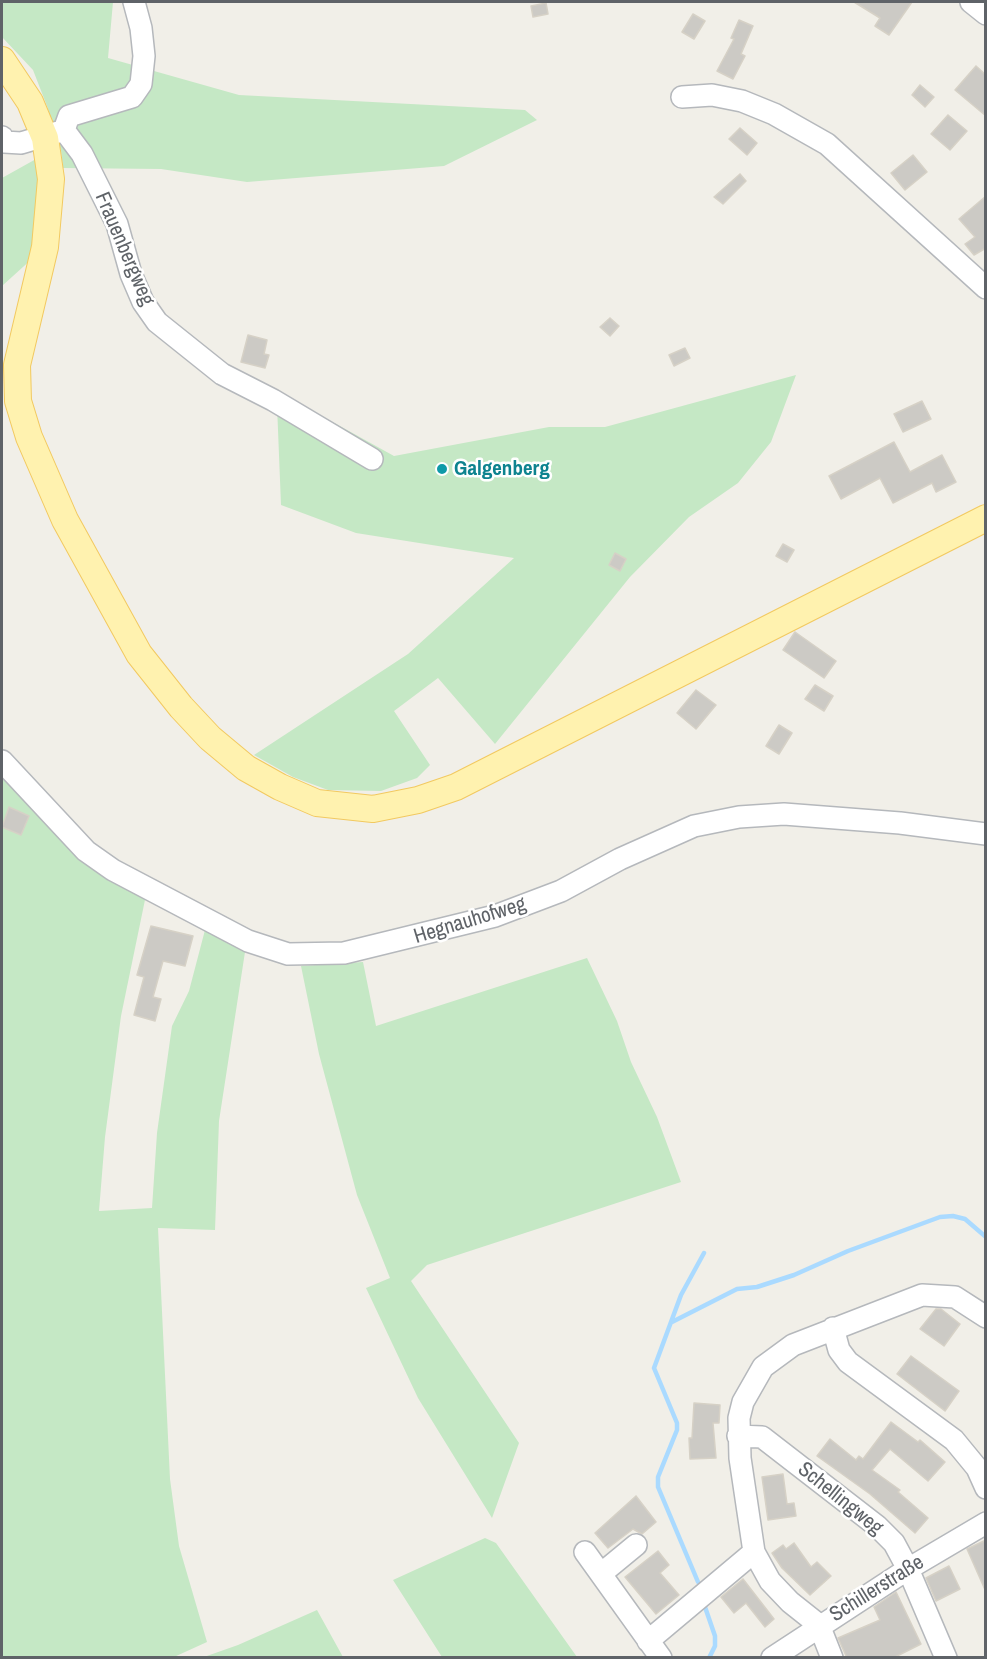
<!DOCTYPE html>
<html>
<head>
<meta charset="utf-8">
<style>
	body { margin:0 }
	#map { position:relative; width:987px; height:1659px; overflow:hidden; background:#f1efe8; font-family:"Archivo Narrow",sans-serif }
	canvas { display:block }
	.frame { position:absolute; inset:0; border:3px solid #5f6368; pointer-events:none }
</style>
</head>
<body>
<div id="map">
<canvas width="987" height="1659"></canvas>
<div class="frame"></div>
</div>
<script>
const context = document.querySelector('canvas').getContext('2d');
context.lineJoin = 'round';
function paint(path, color) { context.fillStyle = color; context.fill(path, 'evenodd'); }
const toPath = rows => new Path2D(rows.map(r => 'M' + r).join(''));
function trace(path, color, width, dash) { context.strokeStyle = color; context.lineWidth = width; context.lineCap = dash ? 'butt' : 'round'; context.setLineDash(dash || []); context.stroke(path); }
function label(font, color, halo, rows, align = 'center') {
  context.font = font + ' "Archivo Narrow",sans-serif'; context.lineWidth = 5; context.setLineDash([]); context.textBaseline = 'middle'; context.strokeStyle = halo; context.fillStyle = color; for (const [text, x, y, turn = 0] of rows) {
    context.save(); context.translate(x, y); context.rotate((+turn || 0) * Math.PI / 180); context.textAlign = isNaN(turn) ? turn : align; if (halo) context.strokeText(text, 0, 0); context.fillText(text, 0, 0); context.restore();
  }
}
const green = toPath([
	[2,2,113,2,108,58,239,95,525,110,537,120,444,166,247,182,161,169,63,168,61,151,47,106,33,70,2,37],
	[36,159,42,182,34,257,2,286,2,178],
	[796,375,771,442,738,483,689,517,630,577,495,744,438,678,394,711,430,765,417,778,381,791,328,790,293,777,254,755,408,654,514,558,356,533,281,505,277,405,282,394,394,456,549,427,605,427],
	[2,768,146,895,121,1016,105,1137,99,1211,152,1208,157,1133,172,1026,189,991,205,930,245,952,219,1121,215,1230,158,1228,170,1479,179,1546,207,1642,174,1657,2,1657],
	[587,958,617,1021,631,1062,657,1117,681,1182,427,1265,411,1281,519,1443,492,1518,418,1398,366,1288,390,1278,357,1195,319,1054,301,966,363,962,376,1026],
	[485,1538,496,1543,577,1657,442,1657,393,1580],
	[317,1610,343,1657,204,1657,238,1645]
]);
const stream = toPath([
	[672,1322,737,1289,757,1287,794,1275,848,1251,940,1217,953,1216,965,1219,986,1237],
	[698,1582,658,1487,658,1477,677,1430,677,1423,654,1368,681,1295,704,1253],
	[705,1607,715,1636,715,1646,709,1658]
]);
const building = toPath([
	[854,2,912,2,889,35,875,26,880,18,854,2],
	[546,3,548,14,533,17,531,6,546,3],
	[693,14,705,21,694,39,682,32,693,14],
	[739,20,753,26,741,54,745,56,733,79,717,71,734,39,731,38,739,20],
	[976,66,986,75,986,116,955,90,976,66],
	[920,85,934,97,925,107,912,95,920,85],
	[948,115,967,131,950,150,931,134,948,115],
	[740,128,757,143,747,155,729,139,740,128],
	[913,155,927,172,905,190,891,173,913,155],
	[740,174,746,181,723,204,714,197,740,174],
	[986,196,986,248,974,255,965,244,975,237,959,219,986,196],
	[610,318,619,326,610,336,600,327,610,318],
	[248,335,267,340,264,354,269,355,265,368,241,362,248,335],
	[685,348,690,358,674,366,669,355,685,348],
	[922,401,931,419,903,432,894,414,922,401],
	[894,442,910,472,942,455,956,482,936,492,932,483,893,503,880,478,841,499,829,476,894,442],
	[783,544,794,550,787,562,776,556,783,544],
	[615,553,626,559,620,571,609,565,615,553],
	[795,632,836,661,824,678,783,650,795,632],
	[815,685,833,696,824,711,805,699,815,685],
	[696,690,716,705,696,729,677,713,696,690],
	[779,725,792,733,779,754,766,746,779,725],
	[9,807,29,816,21,835,2,827,9,807],
	[151,926,193,936,185,966,163,961,153,997,161,999,155,1021,134,1015,144,977,137,975,151,926],
	[936,1309,941,1309,960,1324,944,1346,920,1329,936,1309],
	[911,1356,959,1391,945,1411,897,1374,911,1356],
	[694,1403,720,1405,719,1423,713,1423,716,1458,690,1459,689,1438,692,1438,694,1403],
	[891,1422,918,1442,920,1440,945,1462,928,1481,890,1449,872,1470,900,1490,898,1492,928,1518,915,1533,870,1494,817,1456,830,1439,856,1460,859,1456,863,1459,891,1422],
	[783,1474,787,1504,794,1503,796,1516,768,1520,762,1477,783,1474],
	[636,1496,656,1522,642,1534,633,1529,608,1548,595,1533,636,1496],
	[986,1540,986,1592,967,1549,986,1540],
	[794,1543,811,1567,817,1562,831,1576,810,1595,782,1568,772,1553,783,1545,786,1549,794,1543],
	[658,1551,669,1565,660,1573,679,1595,656,1614,625,1577,658,1551],
	[949,1566,960,1589,936,1601,926,1578,949,1566],
	[743,1579,774,1619,765,1627,746,1603,734,1613,721,1597,743,1579],
	[896,1592,921,1644,893,1658,847,1658,838,1638,880,1620,874,1607,896,1592]
]);
const minor = toPath([
	[971,2,986,14],
	[682,97,712,95,742,101,774,114,827,144,986,288],
	[64,130,82,154,117,224,131,274,143,302,157,322,222,374,273,400,372,459],
	[64,130,69,116,132,97,141,84,144,56,141,28,134,2],
	[2,137,4,142,21,143,58,132],
	[2,761,86,851,113,870,248,941,288,954,344,953,495,916,561,891,620,859,694,826,739,817,784,814,900,823,986,834],
	[833,1328,839,1350,848,1362,954,1440,977,1468,986,1488],
	[738,1436,762,1437,877,1526,894,1543,908,1569,946,1658],
	[585,1552,661,1658],
	[754,1552,770,1581,790,1602,819,1625,832,1658],
	[602,1573,636,1545],
	[648,1641,754,1552,740,1458,739,1418,743,1402,763,1367,793,1345,922,1295,955,1297,986,1317],
	[772,1658,908,1569,986,1523]
]);
const major = toPath([
	[2,60,30,102,45,138,51,179,45,247,17,365,18,401,29,437,65,520,139,654,181,707,210,738,246,768,280,787,317,803,373,809,418,800,456,787,986,518]
]);
const markers = [
	[442,469,6,"#0f9aa8"]
];
const streetNames = [
	["Frauenbergweg",124,249,67],
	["Hegnauhofweg",470,921,-17],
	["Schellingweg",840,1499,39],
	["Schillerstraße",877,1589,-32]
];
const cultureNames = [
	["Galgenberg",454,469]
];
paint(green, '#c5e8c5');
trace(stream, '#aadaff', 4.5);
paint(building, '#cccac5');
trace(building, '#d6d1c6', 1.5);
trace(minor, '#b5b8bc', 24);
trace(major, '#f2c960', 28);
trace(minor, '#fff', 21);
trace(major, '#fff2af', 26);
for (const [x, y, r, color] of markers) { const dot = new Path2D(); dot.arc(x, y, r, 0, 2 * Math.PI); context.fillStyle = color; context.fill(dot); trace(dot, '#fff', 2); }
label('21px', '#5f6368', '#fff', streetNames);
label('bold 21px', '#0d838f', '#fff', cultureNames, 'left');
</script>
</body>
</html>
